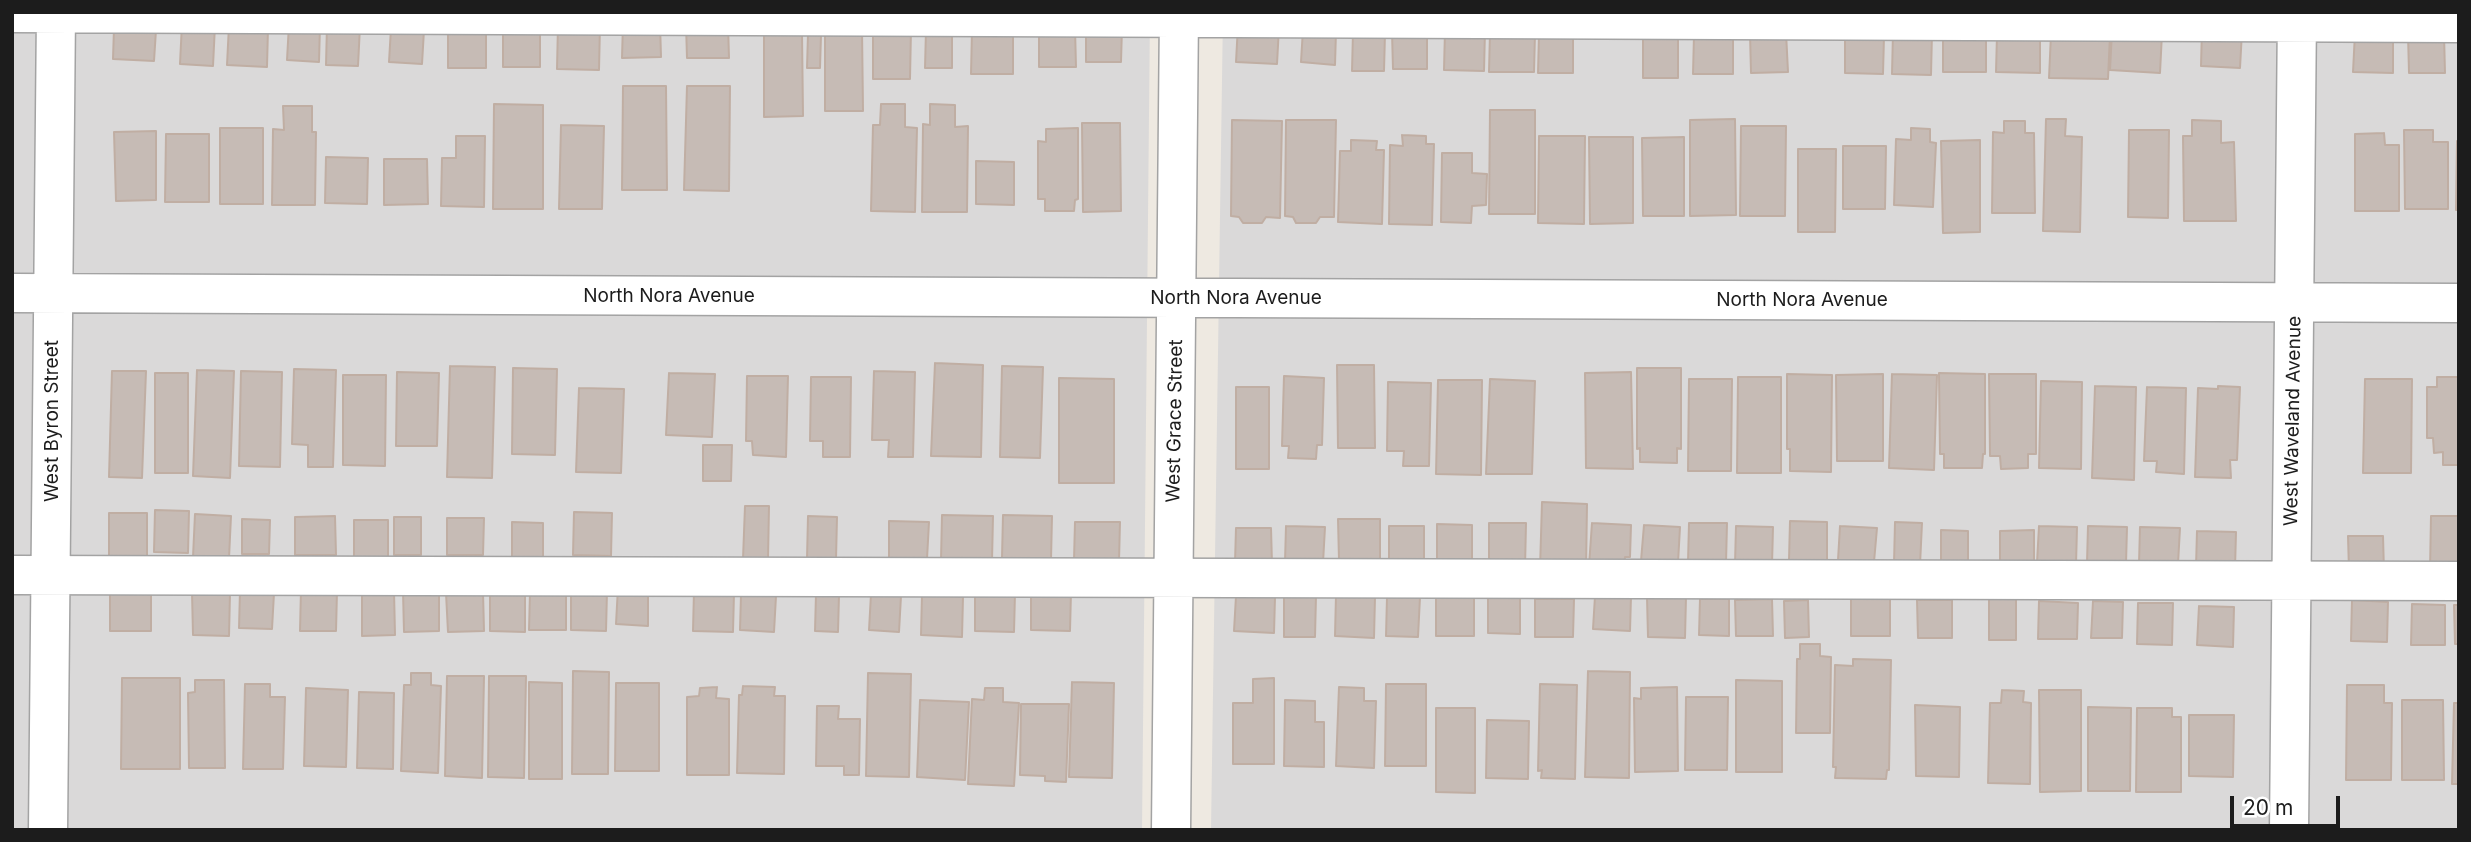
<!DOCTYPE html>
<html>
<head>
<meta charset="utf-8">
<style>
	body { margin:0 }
	#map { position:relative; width:2471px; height:842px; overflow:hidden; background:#eee9e1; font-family:Inter,sans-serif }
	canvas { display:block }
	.frame { position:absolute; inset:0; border:14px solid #1c1c1c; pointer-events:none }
	.scale { position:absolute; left:2230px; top:796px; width:110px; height:32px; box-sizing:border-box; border:4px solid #1c1c1c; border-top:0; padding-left:9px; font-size:21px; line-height:24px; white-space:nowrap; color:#1c1c1c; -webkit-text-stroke:5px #fff; paint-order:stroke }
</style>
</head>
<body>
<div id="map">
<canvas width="2471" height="842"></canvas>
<div class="frame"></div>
<div class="scale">20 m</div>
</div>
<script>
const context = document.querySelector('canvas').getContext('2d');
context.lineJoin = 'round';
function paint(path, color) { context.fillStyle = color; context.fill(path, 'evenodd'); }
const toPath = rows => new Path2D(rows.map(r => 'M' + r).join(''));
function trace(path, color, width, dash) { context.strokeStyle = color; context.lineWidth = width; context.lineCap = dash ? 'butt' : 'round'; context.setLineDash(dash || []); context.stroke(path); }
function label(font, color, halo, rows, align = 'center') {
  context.font = font + ' Inter,sans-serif'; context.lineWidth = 5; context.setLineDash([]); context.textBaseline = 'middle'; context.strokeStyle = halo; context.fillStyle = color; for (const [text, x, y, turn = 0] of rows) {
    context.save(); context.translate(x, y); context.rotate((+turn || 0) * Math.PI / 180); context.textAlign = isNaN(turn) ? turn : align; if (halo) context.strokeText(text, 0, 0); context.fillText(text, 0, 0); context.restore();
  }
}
const residential = toPath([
	[12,12,1150,12,1142,830,12,830],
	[1223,12,2459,12,2459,830,1211,830]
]);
const building = toPath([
	[182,23,215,25,213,66,180,64,182,23],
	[623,23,660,23,661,57,622,58,623,23],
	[289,24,320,25,319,62,287,60,289,24],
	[558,24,600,25,599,70,557,69,558,24],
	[686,24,728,24,729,58,687,58,686,24],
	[229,25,268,28,267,67,227,65,229,25],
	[327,25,360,26,358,66,326,65,327,25],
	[1238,25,1279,27,1277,64,1236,62,1238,25],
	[503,26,540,26,540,67,503,67,503,26],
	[1039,27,1075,28,1076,67,1039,67,1039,27],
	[1086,27,1122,27,1121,62,1086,62,1086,27],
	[114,28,156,30,154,61,113,59,114,28],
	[391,28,424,30,422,64,389,62,391,28],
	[448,28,486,28,486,68,448,68,448,28],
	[825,29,862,29,863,111,825,111,825,29],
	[873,29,911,29,910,79,873,79,873,29],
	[952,29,952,68,925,68,926,30,952,29],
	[1303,29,1336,31,1335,65,1301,62,1303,29],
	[2202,29,2242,31,2240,68,2201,66,2202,29],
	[1445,30,1485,30,1484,71,1444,70,1445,30],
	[972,31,1013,31,1013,74,971,74,972,31],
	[1427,31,1427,69,1393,69,1392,32,1427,31],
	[1943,31,1986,32,1986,72,1943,72,1943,31],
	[2112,31,2162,33,2160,73,2110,70,2112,31],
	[1353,32,1385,33,1384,71,1352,71,1353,32],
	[1490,32,1535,33,1534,72,1489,72,1490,32],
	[1786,32,1788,72,1751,73,1750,33,1786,32],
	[764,33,802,33,803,116,764,117,764,33],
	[1893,33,1932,33,1931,75,1892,74,1893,33],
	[2355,33,2393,35,2393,73,2353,72,2355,33],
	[808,34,821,35,820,68,807,68,808,34],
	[1539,34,1573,34,1573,73,1538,73,1539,34],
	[1845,34,1884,36,1883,74,1845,73,1845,34],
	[2051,34,2110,35,2108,79,2049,78,2051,34],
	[2408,34,2444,34,2445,73,2409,73,2408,34],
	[1694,35,1733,36,1733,74,1693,74,1694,35],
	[1997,35,2040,35,2040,73,1996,72,1997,35],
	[1643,36,1678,36,1678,78,1643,78,1643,36],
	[623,86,666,86,667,190,622,190,623,86],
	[687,86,730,86,729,191,684,190,687,86],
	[494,104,543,105,543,209,493,209,494,104],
	[881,104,905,104,905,127,917,128,915,212,871,211,873,125,880,125,881,104],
	[930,104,955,105,955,127,968,126,967,212,922,212,923,124,930,125,930,104],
	[283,106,312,106,312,132,316,132,315,205,272,205,273,129,284,130,283,106],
	[1490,110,1535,110,1535,214,1489,214,1490,110],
	[1735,119,1736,215,1690,216,1690,120,1735,119],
	[2046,119,2066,119,2065,136,2082,137,2080,232,2043,231,2046,119],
	[1232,120,1282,121,1280,218,1266,217,1262,223,1243,223,1239,217,1231,216,1232,120],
	[1286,120,1336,120,1334,217,1320,217,1316,223,1296,223,1293,217,1285,216,1286,120],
	[2192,120,2221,121,2221,143,2234,142,2236,221,2184,221,2183,136,2192,136,2192,120],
	[2004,121,2025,121,2025,133,2034,133,2035,213,1992,213,1993,132,2004,133,2004,121],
	[1082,123,1120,123,1121,211,1083,212,1082,123],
	[561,125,604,126,602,209,559,209,561,125],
	[1741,126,1786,126,1785,216,1740,216,1741,126],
	[220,128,263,128,263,204,220,204,220,128],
	[1078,128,1078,199,1075,200,1074,211,1045,211,1045,199,1038,199,1038,141,1046,142,1046,129,1078,128],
	[1911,128,1930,129,1930,142,1936,143,1933,207,1894,205,1896,139,1911,140,1911,128],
	[2129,130,2169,130,2168,218,2128,217,2129,130],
	[2404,130,2433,130,2433,142,2448,142,2448,209,2405,209,2404,130],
	[156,131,156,200,116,201,114,132,156,131],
	[2384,133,2385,145,2399,145,2399,211,2355,211,2355,134,2384,133],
	[166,134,209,134,209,202,165,202,166,134],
	[1402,135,1426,136,1426,144,1434,144,1432,225,1389,224,1390,145,1403,146,1402,135],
	[456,136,485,136,484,207,441,206,442,158,456,158,456,136],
	[1539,136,1585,136,1584,224,1538,223,1539,136],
	[1589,137,1633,137,1633,223,1590,224,1589,137],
	[1684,137,1684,216,1643,216,1642,138,1684,137],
	[1351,140,1377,141,1376,150,1384,150,1382,224,1338,222,1340,151,1351,151,1351,140],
	[1980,140,1980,232,1943,233,1941,141,1980,140],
	[2457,141,2459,141,2459,210,2456,210,2457,141],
	[1843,146,1886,146,1885,209,1843,209,1843,146],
	[1798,149,1836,149,1835,232,1798,232,1798,149],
	[1442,153,1472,153,1472,173,1487,174,1486,205,1472,206,1471,223,1441,222,1442,153],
	[326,157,368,158,367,204,325,203,326,157],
	[384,159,427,159,428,204,384,205,384,159],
	[976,161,1014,162,1014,205,976,204,976,161],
	[935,363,983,365,981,457,931,456,935,363],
	[1337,365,1374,365,1375,448,1338,448,1337,365],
	[450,366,495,367,492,478,447,477,450,366],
	[1002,366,1043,367,1040,458,1000,457,1002,366],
	[513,368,557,369,555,455,512,454,513,368],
	[1637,368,1681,368,1681,449,1677,448,1677,463,1640,462,1640,448,1637,449,1637,368],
	[294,369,336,370,333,467,308,467,308,445,292,444,294,369],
	[197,370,234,371,230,478,193,476,197,370],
	[112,371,146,371,142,478,109,477,112,371],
	[241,371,282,372,280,467,239,466,241,371],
	[874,371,915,372,913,457,888,457,889,440,872,440,874,371],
	[397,372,439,373,437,446,396,446,397,372],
	[1631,372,1633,469,1586,468,1585,373,1631,372],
	[155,373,188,373,188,473,155,473,155,373],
	[669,373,715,374,712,437,666,435,669,373],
	[1939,373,1985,374,1985,454,1983,454,1982,468,1944,468,1944,454,1940,454,1939,373],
	[1787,374,1832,375,1831,472,1790,471,1790,449,1787,449,1787,374],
	[1883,374,1883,461,1837,461,1836,375,1883,374],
	[1892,374,1937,375,1934,470,1889,468,1892,374],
	[1989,374,2036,374,2036,454,2028,454,2028,468,2001,469,2000,456,1990,456,1989,374],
	[343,375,386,375,385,466,343,465,343,375],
	[747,376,788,376,786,457,753,455,752,441,746,441,747,376],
	[1284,376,1324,378,1322,445,1317,445,1316,459,1288,458,1289,446,1282,446,1284,376],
	[811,377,851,377,850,457,823,457,823,441,810,441,811,377],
	[1738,377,1781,377,1781,473,1737,473,1738,377],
	[2437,377,2459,377,2459,465,2443,465,2443,452,2434,453,2433,438,2427,438,2427,387,2437,387,2437,377],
	[1059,378,1114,379,1114,483,1059,483,1059,378],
	[1490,379,1535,381,1532,474,1486,474,1490,379],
	[1689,379,1732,379,1731,471,1688,471,1689,379],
	[2365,379,2412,379,2411,473,2363,473,2365,379],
	[1438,380,1482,380,1481,475,1436,474,1438,380],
	[2041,381,2082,382,2081,469,2039,468,2041,381],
	[1388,382,1431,383,1429,466,1403,466,1404,451,1387,451,1388,382],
	[2095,386,2136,387,2134,480,2092,478,2095,386],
	[2218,386,2240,387,2237,460,2230,460,2231,478,2195,477,2198,388,2218,389,2218,386],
	[1236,387,1269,387,1269,469,1236,469,1236,387],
	[2147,387,2186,388,2184,474,2156,472,2157,461,2144,461,2147,387],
	[579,388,624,389,621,473,576,472,579,388],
	[703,445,732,445,731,481,703,481,703,445],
	[1542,502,1587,504,1586,570,1540,569,1542,502],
	[745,506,769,506,768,560,743,559,745,506],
	[155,510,189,511,188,553,154,552,155,510],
	[574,512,612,513,611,556,573,555,574,512],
	[109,513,147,513,147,559,109,560,109,513],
	[195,514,231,516,229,558,193,557,195,514],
	[942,515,993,516,992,561,941,560,942,515],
	[1003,515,1052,516,1051,560,1002,558,1003,515],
	[335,516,336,555,295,555,295,517,335,516],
	[808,516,837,517,836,559,807,559,808,516],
	[2431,516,2459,516,2459,570,2430,570,2431,516],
	[394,517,421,517,421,555,394,555,394,517],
	[447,518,484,518,483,555,447,555,447,518],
	[242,519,270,520,269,554,242,554,242,519],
	[1338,519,1380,519,1380,560,1339,560,1338,519],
	[354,520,388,520,388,557,354,557,354,520],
	[889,521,929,522,927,559,889,559,889,521],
	[1790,521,1827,522,1827,562,1789,560,1790,521],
	[512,522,543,523,543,558,512,558,512,522],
	[1075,522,1120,522,1119,561,1074,560,1075,522],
	[1895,522,1922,523,1920,565,1894,564,1895,522],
	[1489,523,1526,523,1525,568,1489,568,1489,523],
	[1592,523,1631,525,1630,557,1625,557,1624,568,1589,566,1592,523],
	[1689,523,1727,523,1726,563,1688,562,1689,523],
	[1437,524,1472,525,1472,561,1437,561,1437,524],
	[1644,525,1680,527,1678,563,1641,561,1644,525],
	[1286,526,1325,527,1323,563,1285,562,1286,526],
	[1389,526,1424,526,1424,562,1389,562,1389,526],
	[1736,526,1773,527,1772,565,1735,564,1736,526],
	[1840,526,1877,528,1874,562,1838,560,1840,526],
	[2039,526,2077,527,2076,565,2037,563,2039,526],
	[2088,526,2127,527,2126,564,2087,563,2088,526],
	[2140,527,2180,528,2178,564,2139,564,2140,527],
	[1236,528,1271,528,1272,564,1235,563,1236,528],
	[1941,530,1968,531,1968,564,1941,564,1941,530],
	[2034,530,2034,564,2000,564,2000,531,2034,530],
	[2197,531,2236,532,2235,569,2196,567,2197,531],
	[2348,536,2383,536,2384,572,2349,571,2348,536],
	[110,587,151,587,151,631,110,631,110,587],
	[618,587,648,589,648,626,616,624,618,587],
	[301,589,337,591,336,631,300,631,301,589],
	[439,590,439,631,404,632,403,591,439,590],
	[240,591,274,593,272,629,239,628,240,591],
	[362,591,394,591,395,635,362,636,362,591],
	[490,591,525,591,525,632,490,631,490,591],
	[571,591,607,591,606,631,571,630,571,591],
	[694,591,734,593,733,632,693,631,694,591],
	[1031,591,1071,592,1070,631,1031,630,1031,591],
	[192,592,230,593,229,636,193,635,192,592],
	[483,592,484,631,448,632,446,593,483,592],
	[530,592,566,592,566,630,529,630,530,592],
	[975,592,1015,593,1014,632,975,631,975,592],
	[816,594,839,595,838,632,815,631,816,594],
	[871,594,901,596,899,632,869,630,871,594],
	[741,595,776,596,774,632,740,630,741,595],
	[922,595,963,597,962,637,921,635,922,595],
	[1336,595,1375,597,1374,638,1335,636,1336,595],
	[1236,596,1275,597,1274,633,1234,631,1236,596],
	[1284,596,1316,596,1315,637,1284,637,1284,596],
	[1595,596,1631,596,1630,631,1593,629,1595,596],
	[1387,597,1420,597,1418,637,1386,636,1387,597],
	[1647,597,1686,597,1685,638,1648,637,1647,597],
	[1436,598,1474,598,1474,636,1436,636,1436,598],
	[1488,598,1520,598,1520,634,1488,633,1488,598],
	[1851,598,1890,598,1890,636,1851,636,1851,598],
	[2016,598,2016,640,1989,640,1989,599,2016,598],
	[1535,599,1574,599,1573,637,1535,637,1535,599],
	[1700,599,1729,599,1729,636,1699,635,1700,599],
	[1772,599,1773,636,1736,636,1735,600,1772,599],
	[1808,600,1809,637,1785,638,1784,601,1808,600],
	[1917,600,1952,600,1952,638,1918,638,1917,600],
	[2352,600,2388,602,2387,642,2351,641,2352,600],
	[2039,601,2078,603,2077,639,2038,639,2039,601],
	[2093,601,2123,602,2122,638,2091,638,2093,601],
	[2138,603,2173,603,2172,645,2137,644,2138,603],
	[2412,604,2445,605,2445,645,2411,645,2412,604],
	[2454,605,2459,605,2459,644,2455,644,2454,605],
	[2199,606,2234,607,2233,647,2197,645,2199,606],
	[1800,644,1820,644,1820,656,1831,657,1830,733,1796,733,1797,659,1800,659,1800,644],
	[1853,659,1891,660,1889,770,1887,770,1886,779,1835,778,1836,767,1833,767,1835,665,1853,666,1853,659],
	[573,671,609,672,608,774,572,774,573,671],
	[1588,671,1630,672,1629,778,1585,777,1588,671],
	[411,673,431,673,431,685,441,686,438,773,401,771,404,685,411,685,411,673],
	[868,673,911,674,909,777,866,776,868,673],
	[447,676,484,676,482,778,445,776,447,676],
	[489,676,526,676,524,778,488,777,489,676],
	[122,678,180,678,180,769,121,769,122,678],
	[1274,678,1274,764,1233,764,1233,703,1253,703,1253,679,1274,678],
	[195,680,224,680,225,768,189,768,188,693,195,692,195,680],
	[1736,680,1782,681,1782,772,1736,772,1736,680],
	[529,682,562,683,562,779,529,779,529,682],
	[1072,682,1114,683,1112,778,1069,777,1072,682],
	[616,683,659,683,659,771,615,771,616,683],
	[245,684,270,684,270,697,285,697,283,769,243,769,245,684],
	[1386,684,1426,684,1426,766,1385,766,1386,684],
	[1540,684,1577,685,1575,779,1541,778,1542,770,1538,771,1540,684],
	[2347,685,2384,685,2384,703,2392,703,2391,780,2346,780,2347,685],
	[743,686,775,687,774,696,785,696,784,774,737,773,739,695,742,695,743,686],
	[717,687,716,698,729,699,729,775,687,775,687,697,699,696,700,688,717,687],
	[1339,687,1364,688,1364,701,1376,701,1374,768,1336,766,1339,687],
	[1677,687,1678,771,1635,772,1634,698,1641,699,1641,688,1677,687],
	[306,688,348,690,346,767,304,766,306,688],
	[985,688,1003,688,1003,702,1019,703,1014,786,968,784,972,699,984,700,985,688],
	[2002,690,2024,691,2023,702,2031,703,2030,784,1988,783,1990,703,2001,703,2002,690],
	[2039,690,2081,690,2081,791,2040,792,2039,690],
	[359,692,394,693,393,769,357,768,359,692],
	[1686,697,1728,697,1727,770,1685,770,1686,697],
	[920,700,969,702,965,780,917,777,920,700],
	[1285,700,1315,701,1315,722,1324,722,1324,767,1284,766,1285,700],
	[2402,700,2443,700,2444,780,2402,780,2402,700],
	[2454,703,2459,703,2459,784,2452,784,2454,703],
	[1021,704,1069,704,1066,782,1045,781,1045,776,1020,775,1021,704],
	[1915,705,1960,707,1959,777,1916,776,1915,705],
	[817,706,839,706,838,719,860,719,859,775,844,775,844,766,816,766,817,706],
	[2088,707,2131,708,2130,791,2088,791,2088,707],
	[1436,708,1475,708,1475,793,1436,792,1436,708],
	[2137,708,2172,708,2172,717,2181,717,2181,792,2136,792,2137,708],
	[2189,715,2234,715,2233,777,2189,776,2189,715],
	[1487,720,1529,721,1528,779,1486,778,1487,720]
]);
const minor = toPath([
	[12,13,2459,23],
	[12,293,2459,303],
	[12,575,2459,581],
	[48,830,56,12],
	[1171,830,1179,12],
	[2289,830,2297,12]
]);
const streetNames = [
	["North Nora Avenue",669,296],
	["North Nora Avenue",1236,298],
	["North Nora Avenue",1802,300],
	["West Byron Street",52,421,-90],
	["West Grace Street",1175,421,-89],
	["West Waveland Avenue",2293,421,-89]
];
paint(residential, '#dad9d9');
paint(building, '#c6bbb5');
trace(building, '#c0aea3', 2);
trace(minor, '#a3a3a3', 41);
trace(minor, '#fff', 38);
label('19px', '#1c1c1c', '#fff', streetNames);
</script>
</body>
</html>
